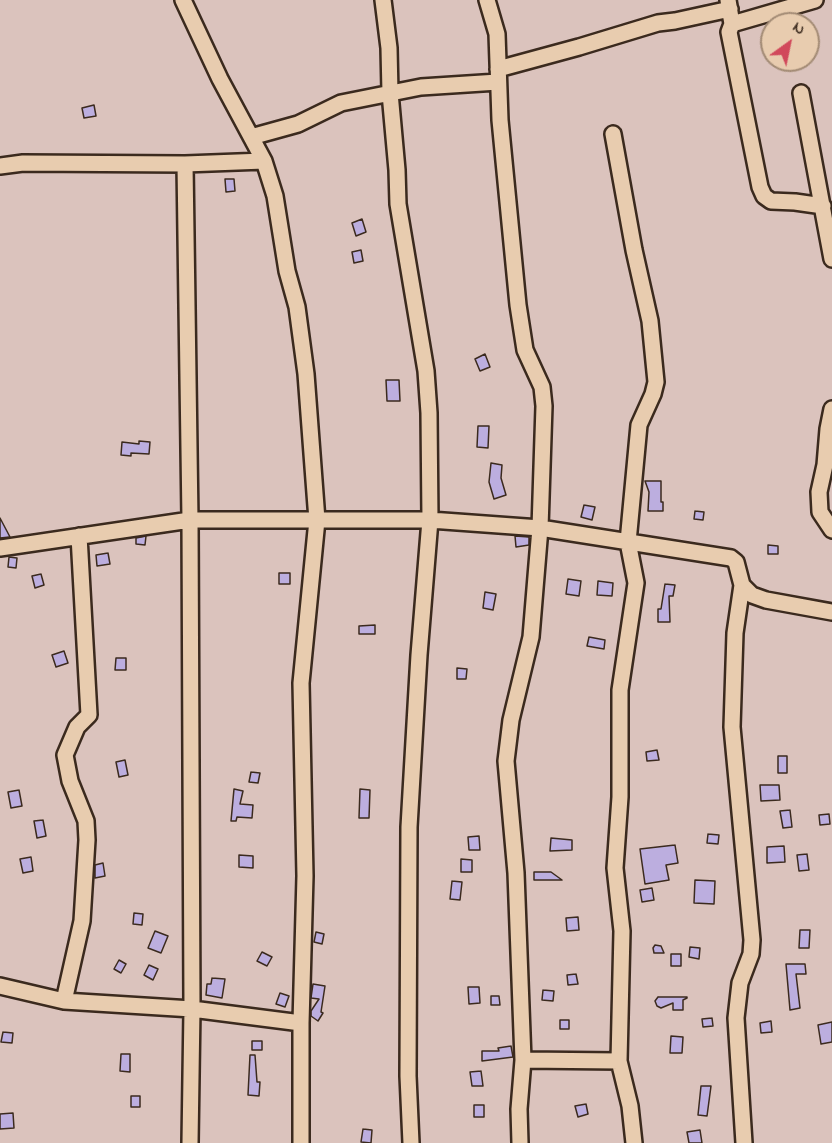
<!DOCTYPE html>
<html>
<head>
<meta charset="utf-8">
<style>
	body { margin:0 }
	#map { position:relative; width:832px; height:1143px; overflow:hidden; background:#dbc3bd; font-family:"Indie Flower",sans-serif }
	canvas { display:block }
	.north { position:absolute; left:760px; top:12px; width:60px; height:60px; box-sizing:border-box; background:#e8ccaf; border:2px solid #a38b75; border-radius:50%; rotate:33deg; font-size:16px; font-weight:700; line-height:24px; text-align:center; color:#3b2a1e }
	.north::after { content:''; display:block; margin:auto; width:21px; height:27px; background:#d1495b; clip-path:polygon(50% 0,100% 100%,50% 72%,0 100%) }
</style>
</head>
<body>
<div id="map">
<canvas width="832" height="1143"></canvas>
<div class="north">N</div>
</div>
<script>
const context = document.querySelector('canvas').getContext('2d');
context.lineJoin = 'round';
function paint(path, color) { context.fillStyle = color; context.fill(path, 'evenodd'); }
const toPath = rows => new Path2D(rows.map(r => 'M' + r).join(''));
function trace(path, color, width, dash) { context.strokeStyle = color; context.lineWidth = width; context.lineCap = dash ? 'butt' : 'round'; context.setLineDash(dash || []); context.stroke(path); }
const building = toPath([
	[94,105,96,116,84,118,82,108,94,105],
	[225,179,234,179,235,191,226,192,225,179],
	[362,219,366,232,356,236,352,223,362,219],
	[361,250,363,261,354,263,352,252,361,250],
	[485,354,490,367,480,371,475,359,485,354],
	[386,380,399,380,400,401,387,401,386,380],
	[478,426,489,426,488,448,477,447,478,426],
	[139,441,150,442,149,454,131,453,131,456,121,455,122,442,139,444,139,441],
	[491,463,502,465,501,478,506,495,494,499,489,482,491,463],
	[645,481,661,481,661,502,663,502,663,511,648,511,649,492,645,481],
	[584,505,595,507,592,520,581,517,584,505],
	[695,511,704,512,703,520,694,519,695,511],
	[0,518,10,537,0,538,0,518],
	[146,536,145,545,136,544,136,538,146,536],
	[515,536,529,537,529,545,516,547,515,536],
	[768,545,778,546,778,554,768,554,768,545],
	[108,553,110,564,97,566,96,555,108,553],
	[9,557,17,558,16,568,8,567,9,557],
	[279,573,290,573,290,584,279,584,279,573],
	[41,574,44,585,35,588,32,576,41,574],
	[568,579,581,581,579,596,566,594,568,579],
	[598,581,613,583,612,596,597,595,598,581],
	[665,584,675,585,673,596,669,596,670,622,658,622,658,609,661,609,665,584],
	[485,592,496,594,493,610,483,608,485,592],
	[375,625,375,634,359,634,359,626,375,625],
	[589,637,605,640,604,649,587,646,589,637],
	[64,651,68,663,56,667,52,655,64,651],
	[116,658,126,658,126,670,115,670,116,658],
	[457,668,467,669,466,679,457,679,457,668],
	[657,750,659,760,647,761,646,752,657,750],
	[778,756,787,756,787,773,778,773,778,756],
	[125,760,128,775,119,777,116,762,125,760],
	[251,772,260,773,258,783,249,782,251,772],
	[760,785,779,785,780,800,761,801,760,785],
	[234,789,243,791,240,804,253,805,252,818,237,817,236,821,231,821,234,789],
	[360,789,370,790,369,818,359,818,360,789],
	[19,790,22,806,11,808,8,792,19,790],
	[790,810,792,827,783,828,780,811,790,810],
	[829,814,830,824,820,825,819,815,829,814],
	[43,820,46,836,37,838,34,821,43,820],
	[708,834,719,835,718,844,707,843,708,834],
	[479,836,480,850,469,850,468,837,479,836],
	[551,838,572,840,572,850,550,851,551,838],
	[675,845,678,863,666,865,669,880,645,884,640,849,675,845],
	[784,846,785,862,767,863,767,847,784,846],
	[807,854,809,870,799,871,797,855,807,854],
	[239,855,253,856,253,868,239,867,239,855],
	[31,857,33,871,23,873,20,859,31,857],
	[461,859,472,860,472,872,461,872,461,859],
	[103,863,105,876,95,878,95,865,103,863],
	[534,872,551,872,562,880,534,880,534,872],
	[695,880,715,881,714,904,694,903,695,880],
	[452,881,462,882,460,900,450,899,452,881],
	[652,888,654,900,642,902,640,890,652,888],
	[134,913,143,914,142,925,133,924,134,913],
	[578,917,579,930,567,931,566,918,578,917],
	[800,930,810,930,809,948,799,948,800,930],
	[155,931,168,936,161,953,148,948,155,931],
	[316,932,324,934,322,944,314,942,316,932],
	[655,945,661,946,664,953,654,953,653,948,655,945],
	[690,947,700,948,699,959,689,957,690,947],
	[262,952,272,957,267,966,257,961,262,952],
	[671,954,681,954,681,966,671,966,671,954],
	[119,960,126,964,121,973,114,969,119,960],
	[786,964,805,964,806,974,796,974,800,1008,790,1010,786,964],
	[149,965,158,969,153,980,144,975,149,965],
	[576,974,578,984,568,985,567,975,576,974],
	[212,978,225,979,222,998,206,995,207,984,211,984,212,978],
	[313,984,325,986,321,1012,323,1013,318,1021,311,1016,311,1011,319,999,311,998,313,984],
	[468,987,479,987,480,1003,469,1004,468,987],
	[543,990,554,991,553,1001,542,1000,543,990],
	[280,993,289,996,285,1007,276,1004,280,993],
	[491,996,499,996,500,1005,491,1005,491,996],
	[658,997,687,997,687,998,683,1000,683,1010,673,1010,673,1003,661,1008,657,1006,655,1001,658,997],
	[712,1018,713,1026,703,1027,702,1019,712,1018],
	[560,1020,569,1020,569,1029,560,1029,560,1020],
	[771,1021,772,1032,761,1033,760,1023,771,1021],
	[832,1022,832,1042,821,1044,818,1025,832,1022],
	[3,1032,13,1033,12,1043,1,1042,3,1032],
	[671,1036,683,1037,682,1053,670,1053,671,1036],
	[252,1041,262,1041,262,1050,252,1050,252,1041],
	[511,1046,513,1057,482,1061,482,1051,499,1051,498,1048,511,1046],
	[121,1054,130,1054,130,1072,120,1071,121,1054],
	[250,1055,255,1055,257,1082,260,1082,259,1096,248,1095,250,1055],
	[481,1071,483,1086,472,1086,470,1072,481,1071],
	[701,1086,711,1086,707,1116,698,1115,701,1086],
	[131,1096,140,1096,140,1107,131,1107,131,1096],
	[586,1104,588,1114,578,1117,575,1106,586,1104],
	[474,1105,484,1105,484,1117,474,1117,474,1105],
	[13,1113,14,1128,0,1129,0,1114,13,1113],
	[363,1129,372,1130,371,1143,361,1142,363,1129],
	[700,1130,702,1143,689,1143,687,1132,700,1130]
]);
const minor = toPath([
	[183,0,220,79,264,161,275,196,287,271,297,307,306,374,317,520,301,683,305,876,301,1023,301,1143],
	[383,0,389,48,390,93,397,170,398,204,426,371,429,413,430,520,419,655,409,827,408,1076,411,1143],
	[487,0,497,34,500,120,518,305,525,350,542,387,544,406,540,528,531,637,511,720,506,761,516,873,523,1060,519,1109,520,1143],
	[728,0,732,24,729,32,760,187,764,196,771,201,795,202,823,206],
	[732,24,815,0],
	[498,69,579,47,658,23,675,21,730,9],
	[801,93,832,259],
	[613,134,634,250,650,321,656,382,653,394,639,425,628,542,636,583,620,690,620,797,615,868,622,931,619,1061,630,1106,634,1143],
	[251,137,298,124,341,103,421,87,498,82],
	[185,164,190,520,192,1009,190,1143],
	[0,166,23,163,185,164,264,161],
	[832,409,828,429,825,465,819,492,820,512,832,530],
	[0,548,190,520,430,520,540,528,731,558,736,562,742,585,735,633,732,727,752,940,751,954,740,983,736,1018,744,1143],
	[742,585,752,595,766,600,832,612],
	[0,986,64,1001,192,1009,301,1023],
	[64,1001,82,921,87,840,86,821,70,781,65,755,77,727,89,715,79,536],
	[523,1060,619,1061]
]);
paint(building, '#bcaedf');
trace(building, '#3b2a1e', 1.5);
trace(minor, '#3b2a1e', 20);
trace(minor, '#e8ccaf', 15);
</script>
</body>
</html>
